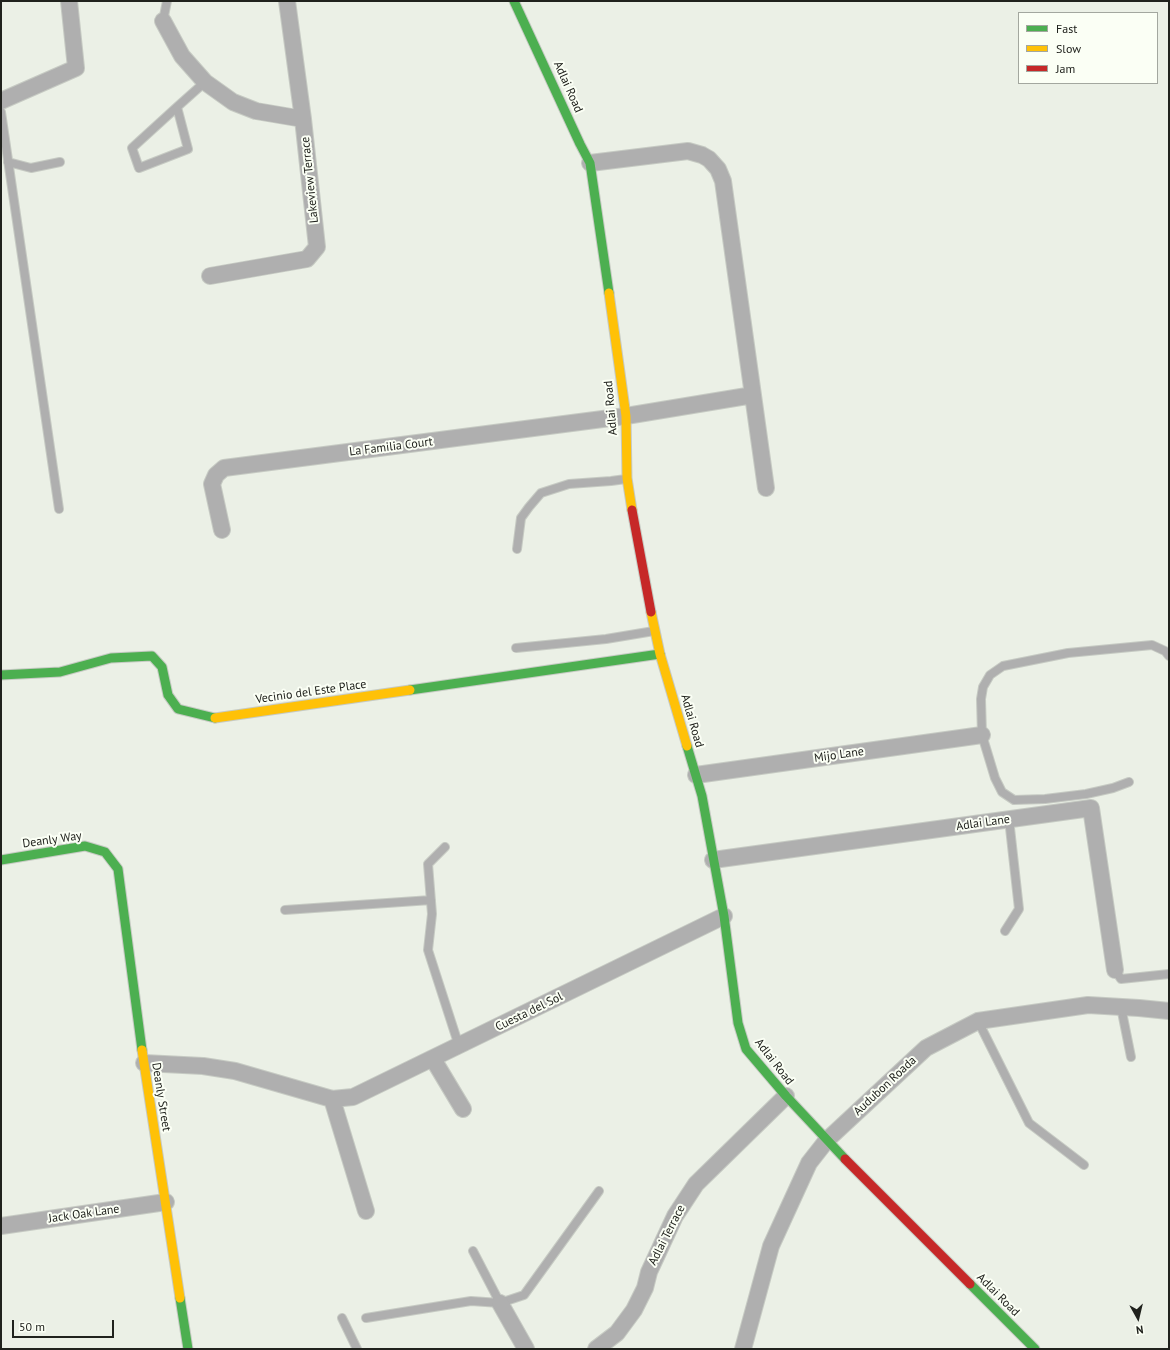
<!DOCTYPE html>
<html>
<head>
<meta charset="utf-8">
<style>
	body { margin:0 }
	#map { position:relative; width:1170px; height:1350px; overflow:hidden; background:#ebf0e6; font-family:"PT Sans",sans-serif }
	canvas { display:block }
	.frame { position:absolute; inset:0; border:2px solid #20221d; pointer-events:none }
	.legend { position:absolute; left:1018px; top:12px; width:140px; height:72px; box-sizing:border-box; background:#fbfff5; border:1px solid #a3a79f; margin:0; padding:5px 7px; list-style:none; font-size:12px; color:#20221d }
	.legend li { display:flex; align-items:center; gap:8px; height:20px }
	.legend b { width:20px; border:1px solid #a3a79f }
	.north { position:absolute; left:1118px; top:1298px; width:40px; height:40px; -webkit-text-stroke:3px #fbfff5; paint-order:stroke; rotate:172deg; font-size:11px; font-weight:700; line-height:16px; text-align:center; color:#20221d }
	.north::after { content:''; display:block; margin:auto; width:14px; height:18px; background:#20221d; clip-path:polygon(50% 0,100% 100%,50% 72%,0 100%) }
	.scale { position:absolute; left:12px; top:1320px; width:102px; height:18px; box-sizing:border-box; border:2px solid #20221d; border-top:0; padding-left:5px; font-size:12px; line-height:14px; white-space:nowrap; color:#20221d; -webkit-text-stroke:3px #fbfff5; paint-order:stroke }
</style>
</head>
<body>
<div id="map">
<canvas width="1170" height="1350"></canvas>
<div class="frame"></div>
<ul class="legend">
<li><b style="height:5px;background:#4caf50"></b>Fast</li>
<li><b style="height:5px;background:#ffc107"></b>Slow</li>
<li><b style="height:5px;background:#c62828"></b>Jam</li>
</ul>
<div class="north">N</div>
<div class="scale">50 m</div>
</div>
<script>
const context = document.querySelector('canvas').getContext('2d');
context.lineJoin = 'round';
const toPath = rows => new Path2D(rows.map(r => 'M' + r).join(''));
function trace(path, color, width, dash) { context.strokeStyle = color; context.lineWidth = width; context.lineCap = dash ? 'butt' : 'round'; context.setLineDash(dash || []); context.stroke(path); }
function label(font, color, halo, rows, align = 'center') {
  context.font = font + ' "PT Sans",sans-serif'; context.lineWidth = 4; context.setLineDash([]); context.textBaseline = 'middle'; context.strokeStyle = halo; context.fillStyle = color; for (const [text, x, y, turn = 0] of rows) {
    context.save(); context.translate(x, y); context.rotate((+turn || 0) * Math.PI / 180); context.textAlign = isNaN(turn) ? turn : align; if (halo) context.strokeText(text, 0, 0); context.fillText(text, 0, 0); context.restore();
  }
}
const lane = toPath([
	[163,21,167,1],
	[177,107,188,149,139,168,132,148,177,107,205,82],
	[1,112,59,509],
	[8,162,31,168,60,162],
	[517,549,521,518,529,507,541,493,569,484,611,481,626,479],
	[516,648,606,639,654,631],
	[1129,782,1113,788,1086,794,1045,799,1014,800,1002,792,995,778,982,735,981,699,983,687,990,675,1003,666,1068,653,1152,645,1165,651,1169,656],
	[445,847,428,864,432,914,428,950,459,1046],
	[285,910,431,900],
	[1005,931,1019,909,1009,819],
	[1115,970,1121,979,1169,974],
	[1121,1007,1131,1057],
	[978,1021,1029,1123,1084,1165],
	[473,1251,500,1303],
	[342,1318,357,1349],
	[366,1318,471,1301,500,1303,524,1295,599,1191]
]);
const street = toPath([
	[163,21,182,56,205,82,233,102,256,111,303,119],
	[1,101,76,68,69,1],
	[590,163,688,151,702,155,709,159,718,169,723,181,766,488],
	[210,276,307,259,317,247,303,119,287,1],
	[222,530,212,484,216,475,224,468,626,416,753,395],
	[696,775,982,735],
	[713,860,1091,808,1115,970],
	[433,1059,463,1109],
	[144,1063,203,1066,235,1071,332,1099,366,1211],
	[332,1099,353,1097,724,916],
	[1,1226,166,1202],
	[500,1303,526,1349],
	[596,1349,617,1333,634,1310,645,1288,649,1272,675,1216,696,1184,786,1096],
	[743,1349,771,1246,809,1163,827,1140,926,1048,978,1021,1088,1005,1139,1008,1169,1011]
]);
const fast = toPath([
	[514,1,580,144,590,163,609,293],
	[1,675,60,672,111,658,152,656,162,667,168,695,178,709,215,718],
	[410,690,660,654],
	[687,746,702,796,724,916,738,1023,746,1049,786,1096,845,1159],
	[1,860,85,846,105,852,118,869,142,1050],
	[970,1284,1035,1349],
	[180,1298,188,1349]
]);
const slow = toPath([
	[609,293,626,416,627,478,632,510],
	[651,612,660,654,687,746],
	[215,718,410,690],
	[142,1050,180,1298]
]);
const jam = toPath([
	[632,510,651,612],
	[845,1159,970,1284]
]);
const streetNames = [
	["Adlai Road",568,87,66],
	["Lakeview Terrace",310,180,-96],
	["Adlai Road",611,408,-95],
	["La Familia Court",391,447,-7],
	["Vecinio del Este Place",311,692,-8],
	["Adlai Road",692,721,74],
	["Mijo Lane",839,755,-8],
	["Adlai Lane",983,823,-8],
	["Deanly Way",52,840,-8],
	["Cuesta del Sol",529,1012,-26],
	["Adlai Road",774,1062,52],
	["Audubon Roada",885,1086,-43],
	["Deanly Street",161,1097,81],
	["Jack Oak Lane",84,1214,-8],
	["Adlai Terrace",667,1235,-63],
	["Adlai Road",998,1295,45]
];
trace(lane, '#c6cac3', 10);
trace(street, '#c6cac3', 18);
trace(fast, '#c6cac3', 11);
trace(slow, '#c6cac3', 11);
trace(jam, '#c6cac3', 11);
trace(lane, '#afafaf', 8);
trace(street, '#afafaf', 16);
trace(fast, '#4caf50', 9);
trace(slow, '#ffc107', 9);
trace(jam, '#c62828', 9);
label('12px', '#20221d', '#fbfff5', streetNames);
</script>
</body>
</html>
